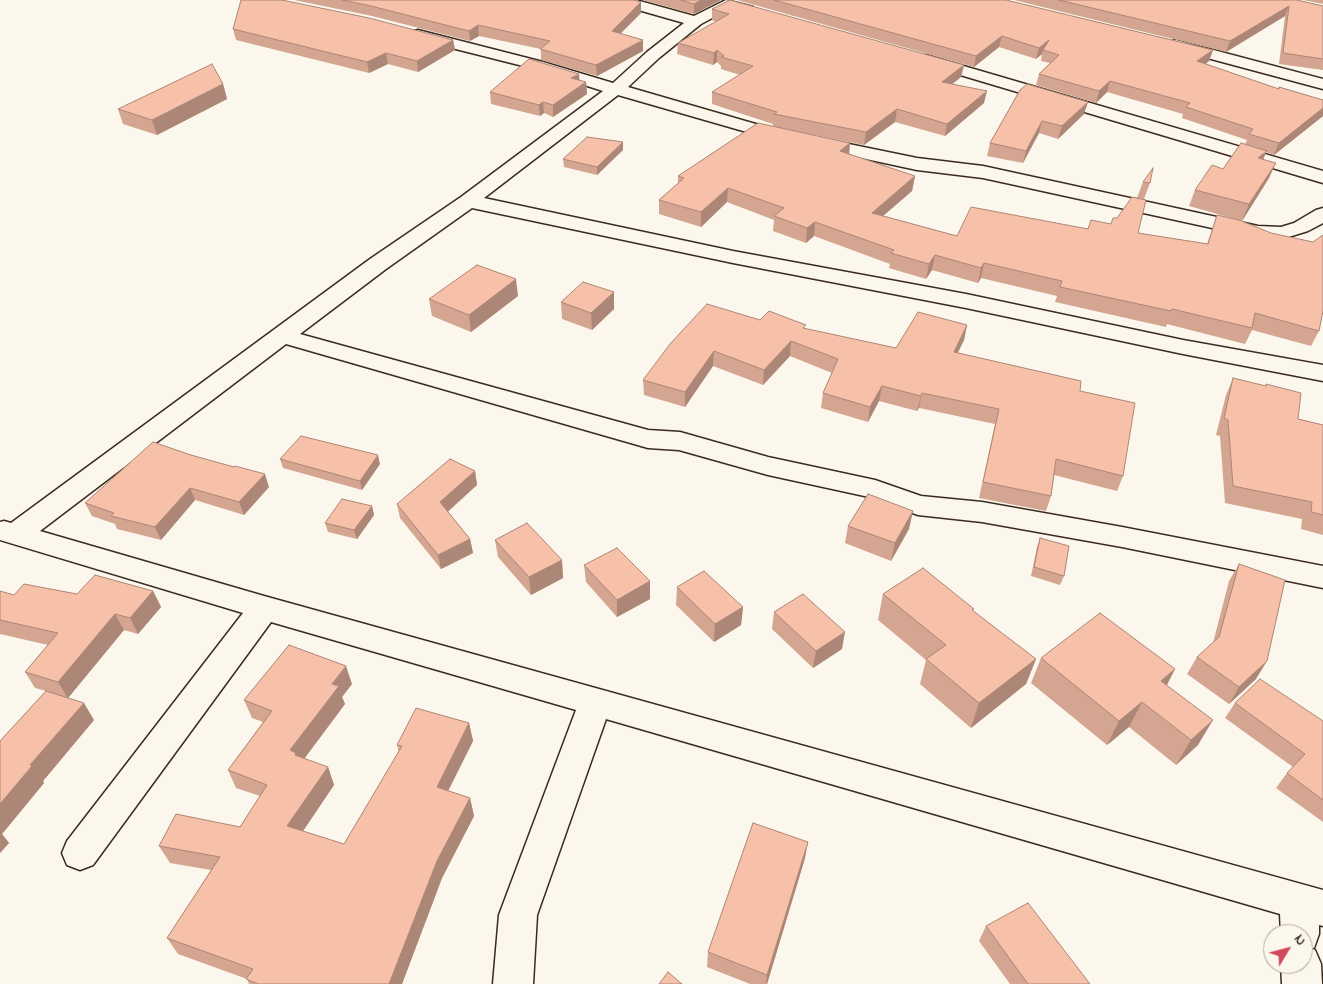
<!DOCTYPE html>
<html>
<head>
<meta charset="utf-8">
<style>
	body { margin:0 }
	#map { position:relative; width:1323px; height:984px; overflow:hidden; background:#fbf7ec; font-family:"Indie Flower",sans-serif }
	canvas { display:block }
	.north { position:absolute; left:1263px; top:924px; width:50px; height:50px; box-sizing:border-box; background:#fbf7ec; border:1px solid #aea59a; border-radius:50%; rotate:53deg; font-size:14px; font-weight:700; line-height:20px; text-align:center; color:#3b2a1e }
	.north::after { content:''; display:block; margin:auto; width:18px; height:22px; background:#d1495b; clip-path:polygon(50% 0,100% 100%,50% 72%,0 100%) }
</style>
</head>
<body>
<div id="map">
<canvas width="1323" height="984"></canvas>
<div class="north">N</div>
</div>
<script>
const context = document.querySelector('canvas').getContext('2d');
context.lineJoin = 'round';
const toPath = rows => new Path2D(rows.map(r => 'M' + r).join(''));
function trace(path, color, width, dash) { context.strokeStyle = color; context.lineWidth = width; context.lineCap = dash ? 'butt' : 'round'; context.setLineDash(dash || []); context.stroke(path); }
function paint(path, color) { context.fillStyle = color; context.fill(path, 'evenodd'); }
const street = toPath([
	[612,0,636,0,694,16,726,0,753,7,756,10,753,13,748,15,729,9,701,24,659,58,628,87,766,127,917,158,983,166,1258,226,1281,227,1294,223,1316,210,1323,208,1323,223,1308,231,1282,239,1258,238,983,178,917,170,764,137,618,95,484,198,733,251,966,294,1183,340,1323,365,1323,381,1183,354,966,308,733,263,472,208,386,269,300,334,648,430,680,432,768,457,875,480,921,496,982,502,1122,527,1323,566,1323,588,1122,547,982,522,918,515,869,497,768,475,679,450,648,448,286,344,40,531,264,596,1323,890,1323,926,1319,925,1319,934,1314,948,1311,948,1315,950,1321,964,1322,984,1282,984,1281,964,1303,964,1303,934,1281,934,1280,914,606,719,537,915,533,984,493,984,499,915,576,710,271,622,93,865,80,870,67,865,62,853,67,841,243,613,0,540,0,522,4,521,11,523,370,259,461,197,603,91,531,68,412,38,410,35,412,32,418,30,543,62,613,83,647,52,684,23,614,3,612,0],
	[1176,40,1323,79,1323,89,1170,48,1168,45,1170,42,1176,40],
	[926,55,1323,171,1323,183,920,63,918,60,920,57,926,55]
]);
const wall = toPath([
	[294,0,633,0,641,2,641,13,620,34,643,51,597,76,541,60,541,49,479,36,470,41,372,16],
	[643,0,721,0,694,14],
	[737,0,1006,0,1213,50,1209,61,1206,64,1278,89,1279,87,1323,100,1323,116,1274,155,1266,152,1263,159,1269,178,1242,221,1189,206,1195,190,1223,169,1245,144,1247,140,1182,118,1183,114,1107,92,1096,103,1036,85,1039,74,1050,63,1041,61,1042,54,1036,59,999,47,974,67],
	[1014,0,1297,0,1323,6,1323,70,1279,64,1285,16,1226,52],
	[1303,0,1323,0,1323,4],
	[712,9,964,65,961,77,952,84,984,103,945,136,895,122,864,145,781,128,849,154,915,176,912,191,883,216,957,236,1088,229,1138,233,1207,244,1217,215,1319,331,1311,346,1252,330,1245,344,1167,324,1166,327,1055,302,1057,296,981,278,978,283,932,270,926,279,889,268,890,264,814,236,806,243,773,231,774,220,727,202,701,227,659,214,659,200,678,183,678,176,773,126,773,124,712,104,712,92,740,75,721,69,721,66,717,62,713,65,677,54,678,43,716,22,712,20],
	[233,29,453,40,455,50,418,72,388,64,369,73,236,40],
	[579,81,586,82,587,94,553,117,544,113,540,116,491,104,490,92],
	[223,84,227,99,157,135,123,124,118,109],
	[1020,90,1084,114,1058,139,1039,133,1023,163,987,156,990,143],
	[623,150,597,175,564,167,563,159],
	[1143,182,1150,183,1144,199,1137,198],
	[614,292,614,309,592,330,562,319,561,302],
	[518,296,471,332,432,316,429,299],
	[760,320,896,348,967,325,964,340,958,353,1080,391,1123,476,1117,491,1054,475,1051,496,1046,511,979,498,995,424,919,408,917,411,879,401,868,422,821,408,823,393,832,373,790,356,763,385,713,366,685,407,644,395,643,380],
	[1233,378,1265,386,1266,384,1298,419,1323,425,1323,535,1301,529,1302,519,1225,503,1220,436,1216,435,1226,395],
	[191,455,269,487,244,515,195,500,161,540,117,529,115,524,92,516,85,503],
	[280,459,380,464,362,490,283,468],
	[475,471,477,485,448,512,470,539,473,553,441,569,400,518,397,504],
	[372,506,374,515,357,539,328,532,325,523],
	[848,526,909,529,891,561,845,543],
	[1040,538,1064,576,1060,585,1031,576,1037,547],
	[495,540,562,560,563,578,531,595,498,557],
	[1239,564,1256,679,1229,704,1187,674,1197,657,1213,643,1229,581],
	[584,565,650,581,650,599,617,617,586,582],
	[677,587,743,607,741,625,714,642,676,605],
	[0,591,14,595,77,594,153,591,161,607,138,634,124,630,68,698,94,720,43,781,44,783,2,834,9,843,0,853,0,741,46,691,35,688,25,672,48,645,0,634],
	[883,594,974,612,1036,659,1026,684,971,728,920,684,926,660,878,620],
	[774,612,842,649,813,668,772,629],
	[1041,658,1175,669,1167,685,1198,745,1176,765,1129,727,1107,745,1031,683],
	[352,684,342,697,345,704,304,759,328,767,334,785,303,831,344,844,399,752,397,745,469,723,473,741,448,791,470,798,474,816,442,878,402,984,249,984,247,979,178,954,167,938,211,870,170,863,159,846,240,827,260,796,236,788,228,770,263,722,252,718,244,700],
	[1235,703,1323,721,1323,822,1276,788,1287,773,1293,767,1225,718],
	[805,858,767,984,750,984,707,967,708,952],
	[986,926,1090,984,1010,984,979,941]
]);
const shadedWall = toPath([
	[701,0,721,0,694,14,694,4],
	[641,2,641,13,612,42,612,31],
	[1289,6,1285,16,1226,52,1230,41],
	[478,25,479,36,470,41,469,31],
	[1002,36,999,47,974,67,976,56],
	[453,40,455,50,418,72,417,61],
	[643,40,643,51,597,76,596,65],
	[1049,40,1043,50,1042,54,1036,59,1039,48],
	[717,50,717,62,713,65,714,53],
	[1213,50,1209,61,1193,72,1197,61],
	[386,53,388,64,369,73,367,62],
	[964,65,961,77,940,94,942,82],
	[579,74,580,86,571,78],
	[1110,81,1107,92,1096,103,1099,91],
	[586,82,587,94,553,117,553,105],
	[223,84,227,99,157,135,152,120],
	[987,91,984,103,945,136,947,124],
	[543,102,544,113,540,116,539,105],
	[1088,102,1084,114,1058,139,1062,126],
	[1323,108,1323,116,1274,155,1279,143],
	[897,109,895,122,864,145,866,132],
	[1042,121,1039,133,1023,163,1026,151],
	[623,142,623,150,597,175,597,167],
	[850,143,849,157,840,151],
	[1267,151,1260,166,1258,158],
	[1276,163,1269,178,1242,221,1249,204],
	[915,176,912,191,869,228,872,213],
	[728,188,727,202,701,227,701,212],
	[815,222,814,236,806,243,807,228],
	[935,255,932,270,926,279,929,264],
	[984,263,981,278,978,283,981,268],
	[516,279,518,296,471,332,469,315],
	[614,292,614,309,592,330,591,313],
	[967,325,964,340,950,367,954,352],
	[791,341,790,356,763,385,764,370],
	[714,351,713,366,685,407,685,392],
	[882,386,879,401,868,422,870,407],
	[922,393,919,408,917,411,921,396],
	[378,455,380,464,362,490,360,481],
	[475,471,477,485,442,516,440,502],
	[265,474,269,487,244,515,239,502],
	[190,488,195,500,161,540,155,527],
	[372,506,374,515,357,539,354,530],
	[913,511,909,529,891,561,895,543],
	[470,539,473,553,441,569,438,555],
	[562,560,563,578,531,595,529,577],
	[650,581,650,599,617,617,617,600],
	[153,591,161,607,138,634,130,618],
	[743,607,741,625,714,642,715,624],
	[115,614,124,630,68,698,58,682],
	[845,632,842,649,813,668,816,651],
	[1036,659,1026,684,971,728,979,703],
	[1267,661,1256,679,1229,704,1239,687],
	[346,666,352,684,342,697,345,704,301,763,290,750,332,684],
	[1175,669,1162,694,1161,681],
	[1142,702,1129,727,1107,745,1119,721],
	[84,703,94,720,43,781,44,783,2,834,9,843,0,853,0,804,30,765],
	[1213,720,1198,745,1176,765,1191,740],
	[469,723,473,741,441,805,437,787],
	[328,767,334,785,295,843,287,826],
	[470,798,474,816,442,878,402,984,389,984,437,861],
	[808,842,805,858,767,984,766,984,767,975]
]);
const building = toPath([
	[241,0,282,0,369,18,453,40,417,61,386,53,367,62,233,29,241,0],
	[342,0,633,0,641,2,612,31,643,40,596,65,540,49,550,41,478,25,469,31,371,6,342,0],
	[681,0,701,0,694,4,681,0],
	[730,0,964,65,942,82,987,91,947,124,897,109,866,132,774,114,777,112,712,92,753,66,721,57,724,56,717,50,714,53,678,43,729,14,712,9,730,0],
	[774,0,1006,0,1213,50,1197,61,1279,89,1279,87,1323,100,1323,108,1279,143,1249,134,1253,129,1186,107,1190,103,1110,81,1099,91,1039,74,1059,55,1043,50,1049,40,1039,48,1002,36,976,56,774,0],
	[1059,0,1297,0,1323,6,1323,59,1283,53,1289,6,1230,41,1059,0],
	[529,59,579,74,571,78,586,82,553,105,543,102,539,105,490,92,529,59],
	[212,64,223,84,152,120,118,109,212,64],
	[1027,84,1088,102,1062,126,1042,121,1026,151,990,143,1020,90,1027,84],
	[758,123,850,143,840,151,915,176,872,213,957,236,971,207,1088,229,1091,220,1111,224,1113,218,1117,218,1132,197,1146,200,1138,233,1208,244,1217,215,1239,220,1271,233,1313,242,1323,235,1323,311,1319,331,1255,313,1252,328,1172,309,1171,311,1060,287,1062,281,984,263,981,268,935,255,929,264,891,253,894,250,815,222,807,228,774,216,784,208,728,188,701,212,659,200,684,178,678,176,758,123],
	[587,137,623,142,597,167,563,159,587,137],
	[1241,143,1267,151,1258,158,1276,163,1249,204,1195,190,1212,165,1223,169,1241,143],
	[1153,168,1150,183,1143,182,1153,168],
	[477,265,516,279,469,315,429,299,477,265],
	[583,282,614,292,591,313,561,302,583,282],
	[707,304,760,320,769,311,806,325,803,328,896,348,918,312,967,325,954,352,1081,381,1080,391,1135,403,1123,476,1056,459,1051,496,983,482,999,409,922,393,921,396,882,386,870,407,823,393,838,359,791,341,764,370,714,351,685,392,643,380,670,344,707,304],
	[1233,378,1266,386,1266,384,1301,393,1298,419,1323,425,1323,515,1311,512,1312,502,1233,486,1228,420,1224,418,1233,378],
	[301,436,378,455,360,481,280,459,301,436],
	[153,442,191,455,234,467,235,466,265,474,239,502,190,488,155,527,111,516,114,513,85,503,153,442],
	[450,459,475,471,440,502,470,539,438,555,397,504,450,459],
	[868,494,913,511,895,543,848,526,868,494],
	[342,499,372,506,354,530,325,523,342,499],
	[527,523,562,560,529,577,495,540,527,523],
	[1040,538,1069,546,1064,576,1034,567,1040,538],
	[617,548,650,581,617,600,584,565,617,548],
	[1239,564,1285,580,1267,661,1239,687,1197,657,1219,637,1239,564],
	[923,568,974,609,972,610,1036,659,979,703,926,659,946,645,883,594,923,568],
	[704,571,743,607,715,624,677,587,704,571],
	[95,575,153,591,130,618,115,614,58,682,25,672,58,633,0,620,0,591,14,595,24,584,77,594,95,575],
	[803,594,845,632,816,651,774,612,803,594],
	[1100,613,1175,669,1161,681,1213,720,1191,740,1142,702,1119,721,1041,658,1100,613],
	[289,645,346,666,332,684,339,686,290,750,296,753,295,755,328,767,287,826,344,844,402,746,397,745,416,708,469,723,437,787,470,798,437,861,389,984,258,984,246,979,253,969,167,938,220,857,159,846,176,814,240,827,267,785,228,770,272,711,244,700,289,645],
	[1260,679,1323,721,1323,800,1287,773,1305,754,1235,703,1260,679],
	[46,691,84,703,30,765,32,766,0,804,0,741,46,691],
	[753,823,808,842,767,975,708,952,753,823],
	[1028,903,1090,984,1028,984,986,926,1028,903],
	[668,972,682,984,659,984,668,972]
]);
trace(street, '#3b2a1e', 3);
paint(street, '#fbf7ec');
paint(wall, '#d4a591');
paint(shadedWall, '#ac8676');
paint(building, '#f6c0a9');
trace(building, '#ac8676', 1);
</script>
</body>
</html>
